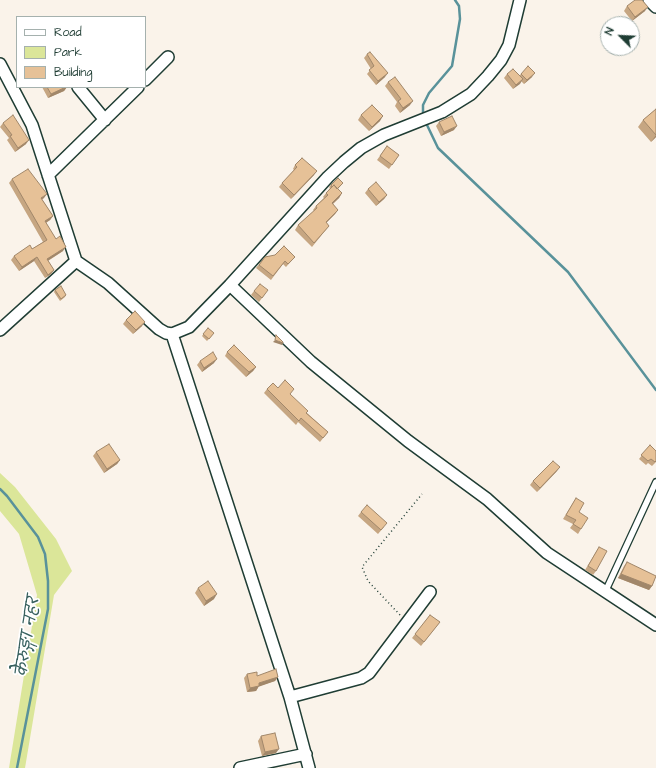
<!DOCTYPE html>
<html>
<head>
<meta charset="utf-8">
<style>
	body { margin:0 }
	#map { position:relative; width:656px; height:768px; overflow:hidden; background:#faf3ea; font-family:"Architects Daughter",sans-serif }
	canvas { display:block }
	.legend { position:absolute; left:16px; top:16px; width:130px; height:72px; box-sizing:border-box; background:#fff; border:1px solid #a5b1ae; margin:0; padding:5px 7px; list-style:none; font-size:12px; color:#1f3d34 }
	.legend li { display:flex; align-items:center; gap:8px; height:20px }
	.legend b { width:20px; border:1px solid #a5b1ae }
	.north { position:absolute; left:600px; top:16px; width:40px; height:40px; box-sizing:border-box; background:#fff; border:1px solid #a5b1ae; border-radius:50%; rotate:294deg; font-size:11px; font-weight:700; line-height:16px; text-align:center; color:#1f3d34 }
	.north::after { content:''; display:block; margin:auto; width:14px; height:18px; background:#1f3d34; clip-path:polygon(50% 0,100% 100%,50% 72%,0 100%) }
</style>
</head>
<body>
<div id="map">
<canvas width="656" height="768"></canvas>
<ul class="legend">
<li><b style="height:5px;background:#fff"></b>Road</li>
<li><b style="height:11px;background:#dbe699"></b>Park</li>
<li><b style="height:11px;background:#e6c197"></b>Building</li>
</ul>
<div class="north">N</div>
</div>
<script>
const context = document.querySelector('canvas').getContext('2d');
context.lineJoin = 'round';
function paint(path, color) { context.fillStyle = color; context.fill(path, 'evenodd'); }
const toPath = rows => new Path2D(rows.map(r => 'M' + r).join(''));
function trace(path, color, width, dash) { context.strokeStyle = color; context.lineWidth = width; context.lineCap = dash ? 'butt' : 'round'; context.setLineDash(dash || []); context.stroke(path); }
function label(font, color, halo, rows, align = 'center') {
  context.font = font + ' "Architects Daughter","Playpen Sans Deva",sans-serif'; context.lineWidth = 3.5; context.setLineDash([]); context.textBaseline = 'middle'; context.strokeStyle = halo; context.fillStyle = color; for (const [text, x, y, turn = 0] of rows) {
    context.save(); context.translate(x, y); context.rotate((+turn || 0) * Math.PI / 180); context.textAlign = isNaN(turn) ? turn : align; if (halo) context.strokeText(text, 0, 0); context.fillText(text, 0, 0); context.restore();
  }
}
const green = toPath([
	[0,473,15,487,56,539,72,571,54,595,25,768,9,768,37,595,19,534,0,511]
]);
const stream = toPath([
	[423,112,423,105,429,93,452,66,460,19,459,6,455,0],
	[427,125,438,148,568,272,656,390],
	[0,489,7,496,38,537,45,554,48,581,48,609,17,768]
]);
const path = toPath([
	[400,615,368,581,362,567,422,494]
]);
const lane = toPath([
	[606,590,656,482]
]);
const street = toPath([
	[649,0,656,7],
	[0,64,32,125,76,261],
	[145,80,168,57],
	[78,87,105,120],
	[48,175,138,87],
	[230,285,311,362,408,441,487,499,547,553,656,625],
	[0,330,76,261,108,283,159,329,166,333,172,334,189,327,230,285,328,177,344,162,361,148,384,135,442,112,471,94,488,76,501,60,509,45,520,0],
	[172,334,290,697,309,768],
	[290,697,361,678,369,673,430,592],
	[240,768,306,754]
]);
const wall = toPath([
	[627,6,645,11,632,21,624,11],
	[367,54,385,77,376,85,367,74,371,69,364,58],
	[507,74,519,76,521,74,532,77,524,84,521,81,513,89,504,78],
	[388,82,410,105,400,113,395,106,397,102,385,86],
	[42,87,67,87,64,91,48,98],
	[656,109,656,137,651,142,638,127,643,120],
	[361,115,380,121,369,131,358,120],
	[439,122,454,130,441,136,436,126],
	[3,123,26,144,15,152,7,140,9,138,0,127],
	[387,146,399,155,389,169,377,160],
	[295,165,314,175,291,199,279,187,282,183,294,170,293,169],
	[12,179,44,198,42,199,53,216,50,220,46,223,63,251,48,261,54,270,51,274,45,278,34,261,19,271,11,260,14,256,32,249,43,242,9,183],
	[343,183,338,189,342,193,339,198,333,204,338,210,335,214,326,223,329,226,312,247,295,230,298,225,314,211,313,210,316,206,324,198,323,197,330,188,329,187,331,185],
	[368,189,387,195,384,199,376,206,365,193],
	[265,257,295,257,286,267,283,264,271,280,256,268],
	[55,290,66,295,65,297,60,301,54,292],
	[254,291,265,294,259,302,251,295],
	[126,320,142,326,133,334,123,324],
	[208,328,214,333,207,341,202,336],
	[227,352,256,367,253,371,246,377,225,356],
	[200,361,214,363,202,372,197,365],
	[278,388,290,394,307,413,328,432,320,442,298,422,296,425,264,393,267,389],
	[650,445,656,462,652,466,648,463,646,465,639,459],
	[96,452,120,460,117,464,104,473,93,456],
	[557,471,537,492,530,485,533,481],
	[576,498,579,512,581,529,578,534,570,528,573,524,563,519],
	[361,512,384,527,378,534,358,516],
	[599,547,596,571,593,575,585,570],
	[627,562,652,586,649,590,618,578,624,566],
	[198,588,214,599,204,606,195,593],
	[430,615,440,622,421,646,412,638],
	[247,674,257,676,278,677,275,681,259,686,256,691,247,692,244,678],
	[261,736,276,753,262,756,258,741]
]);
const shadedWall = toPath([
	[648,7,645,11,632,21,635,17],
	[388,73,385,77,376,85,378,81],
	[535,73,532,77,524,84,527,80],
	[523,79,520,84,513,89,516,85],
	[66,87,67,87,64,91,48,98,51,94],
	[413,101,410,105,400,113,403,108],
	[383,116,380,121,369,131,372,127],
	[457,126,454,130,441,136,444,132],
	[656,135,656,137,651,142],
	[29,140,26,144,15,152,18,148],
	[317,171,314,175,291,199,294,195],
	[342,193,339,198,329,207,332,203],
	[47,194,44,198,38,202,41,198],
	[387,195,384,199,376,206,379,202],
	[338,210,335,214,323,226,326,222],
	[53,216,50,220,42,225,45,221],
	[66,247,63,251,44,263,47,259],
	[37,257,34,261,19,271,22,267],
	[54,270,51,274,45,278,48,275],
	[145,322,142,326,133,334,136,330],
	[275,340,283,343,282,345,273,342],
	[217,359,214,363,202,372,204,368],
	[256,367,253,371,246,377,249,372],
	[120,460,117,464,104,473,107,469],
	[560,467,557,471,537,492,540,488],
	[621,574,652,586,649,590,618,578],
	[217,594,214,599,204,606,206,601],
	[278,677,275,681,258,687,259,686,256,691,247,692,250,688,259,683],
	[279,749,276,753,262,756,265,752]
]);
const building = toPath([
	[635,0,642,0,648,7,635,17,627,6,635,0],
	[370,52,388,73,378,81,369,70,374,66,367,54,370,52],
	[528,66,535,73,527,80,521,74,528,66],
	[513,69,523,79,516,85,507,74,513,69],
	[395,77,413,101,403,108,398,101,401,99,388,82,395,77],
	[47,87,66,87,51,94,47,87],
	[372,105,383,116,372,127,361,115,372,105],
	[656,109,656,135,643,120,656,109],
	[13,115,29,140,18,148,10,136,12,135,3,123,13,115],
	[452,116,457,126,444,132,439,122,452,116],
	[387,146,399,155,392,165,380,156,387,146],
	[302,158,317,171,294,195,282,183,297,167,295,165,302,158],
	[28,169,47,194,41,198,53,216,45,221,56,239,60,236,66,247,47,259,54,270,48,275,37,257,22,267,14,256,30,245,32,249,47,240,12,179,28,169],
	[338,178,343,183,337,189,334,185,332,187,331,185,338,178],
	[376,182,387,195,379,202,368,189,376,182],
	[334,185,342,193,332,203,338,210,326,222,329,226,314,243,298,225,317,208,316,206,328,195,326,193,334,185],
	[284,246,295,257,288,264,285,261,273,276,259,265,265,257,275,255,284,246],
	[260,284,268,290,262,298,254,291,260,284],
	[61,286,66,295,61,299,55,290,61,286],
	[135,311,145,322,136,330,126,320,135,311],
	[208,328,214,333,209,339,203,334,208,328],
	[276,335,283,342,283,343,275,340,276,335],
	[234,345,256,367,249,372,227,352,234,345],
	[213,352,217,359,204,368,200,361,213,352],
	[285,380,294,389,290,394,308,411,306,413,328,432,323,438,301,418,299,421,267,389,273,383,278,388,285,380],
	[109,444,120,460,107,469,96,452,109,444],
	[650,445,656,451,656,461,655,462,651,459,648,461,641,455,650,445],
	[553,461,560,467,540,488,533,481,553,461],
	[576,498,584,503,579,512,588,518,581,529,573,524,576,520,566,515,576,498],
	[367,505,387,523,381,530,361,512,367,505],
	[599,547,607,551,596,571,588,566,599,547],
	[627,562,656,576,652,586,621,574,627,562],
	[208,581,217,594,206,601,198,588,208,581],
	[430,615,440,622,424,642,415,634,430,615],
	[276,669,278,677,259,683,259,686,250,688,247,674,257,672,257,676,276,669],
	[275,733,279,749,265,752,261,736,275,733]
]);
const waterNames = [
	["केेरुङ्गा नहर",29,637,-81]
];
paint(green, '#dbe699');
trace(stream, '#59929a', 2.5);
trace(lane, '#1f3d34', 8);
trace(street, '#1f3d34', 14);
trace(path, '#1f3d34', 1.5, [1, 3]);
trace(lane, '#fff', 5.5);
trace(street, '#fff', 11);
paint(wall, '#c6a682');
paint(shadedWall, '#a1876a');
paint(building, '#e6c197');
trace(building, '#a1876a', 1);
label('italic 16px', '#37605e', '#fff', waterNames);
</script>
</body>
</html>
